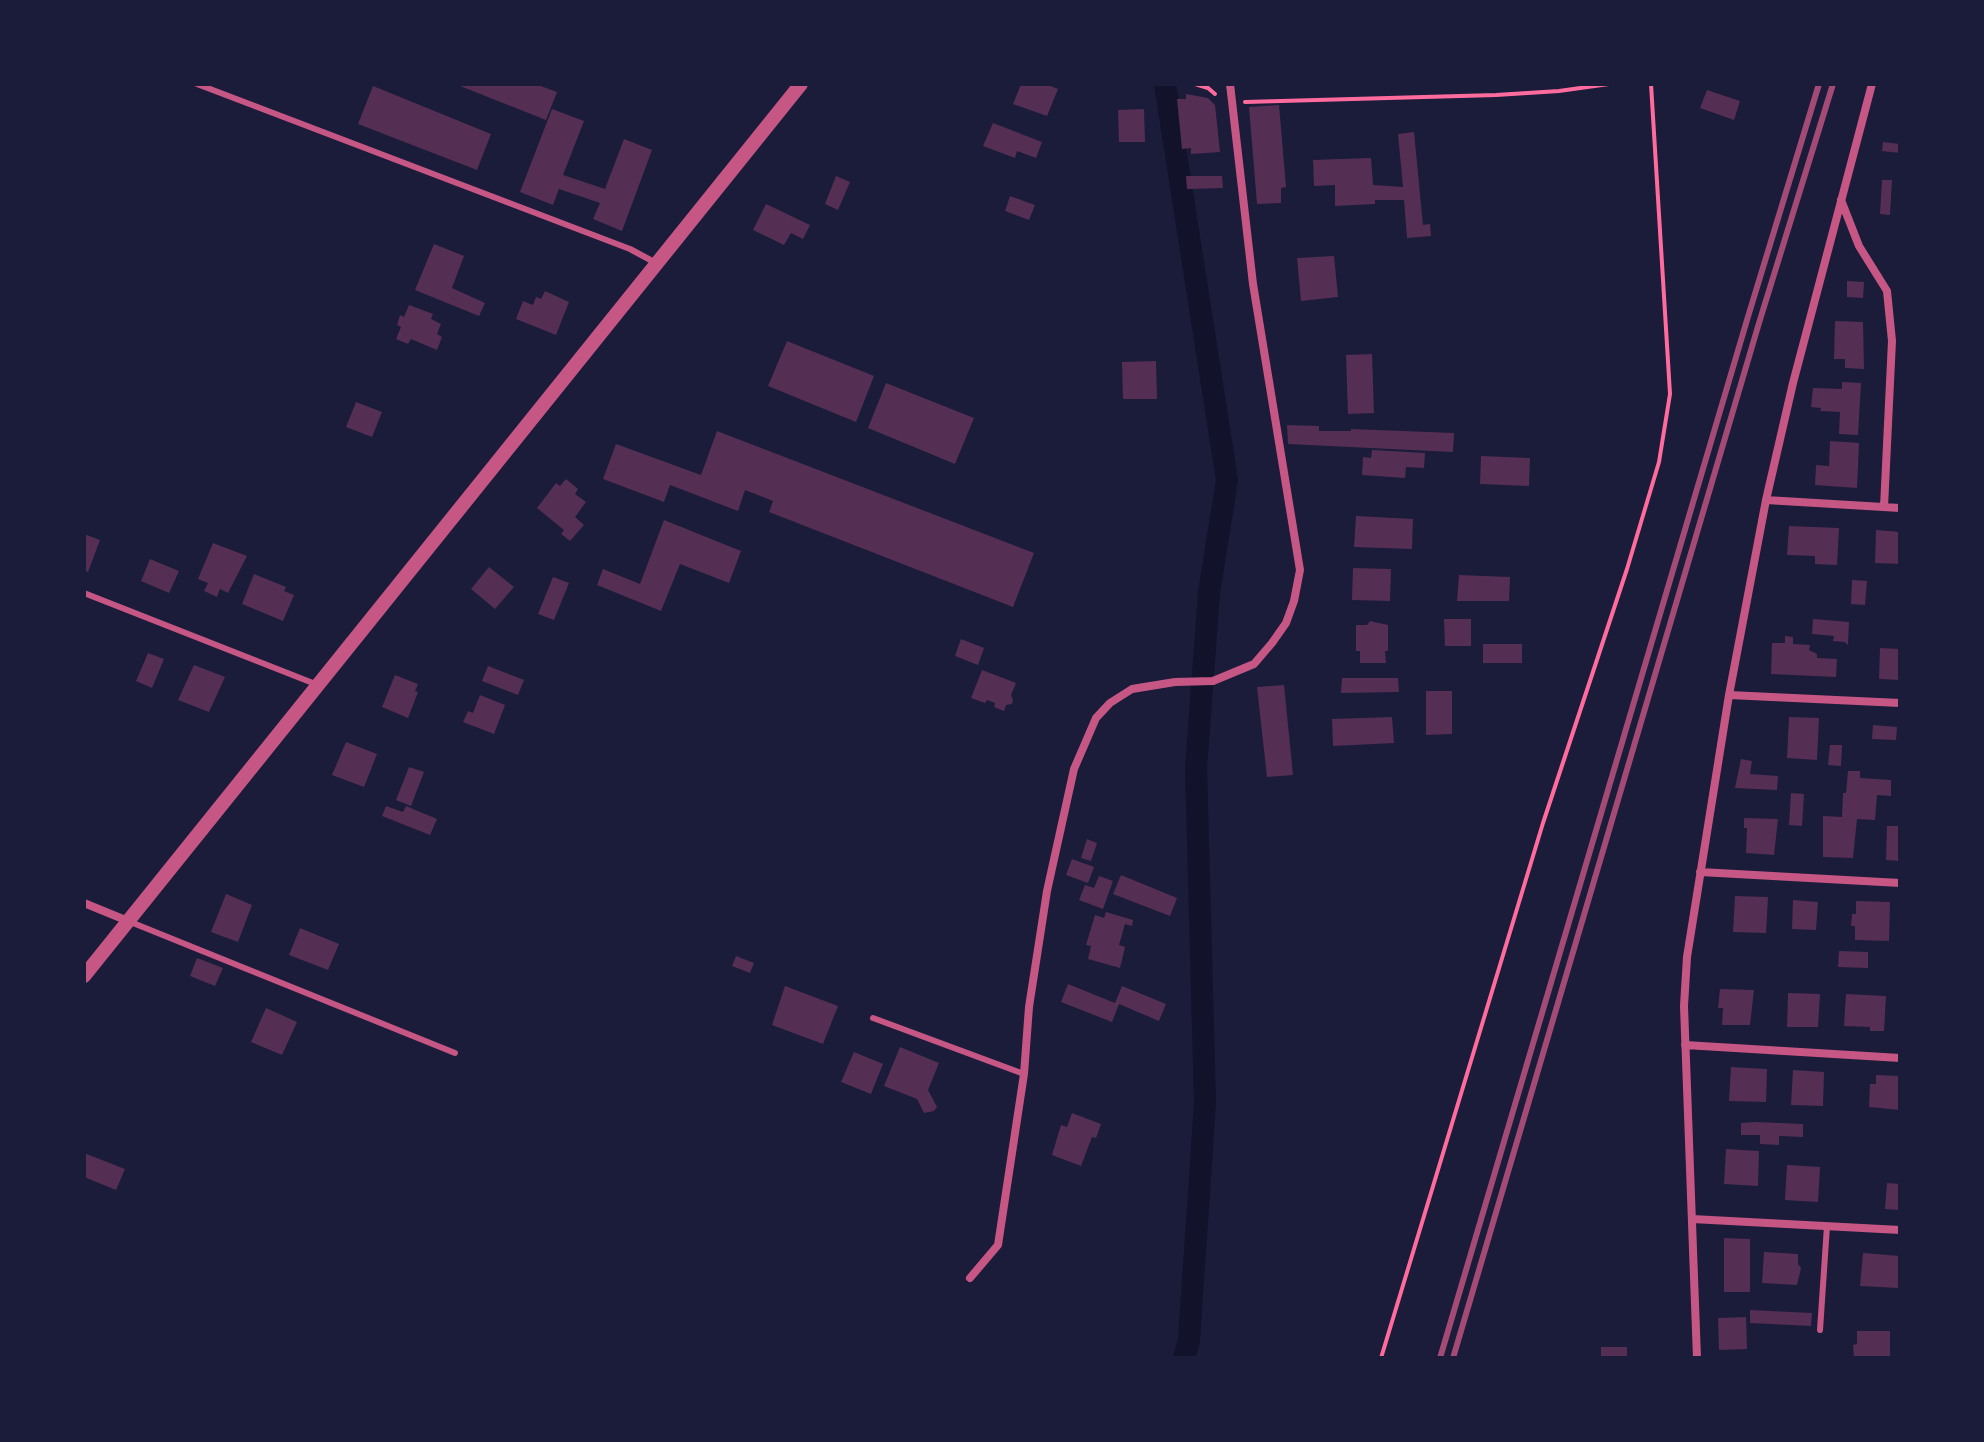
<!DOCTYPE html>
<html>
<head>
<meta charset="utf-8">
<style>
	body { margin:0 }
	#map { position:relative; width:1984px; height:1442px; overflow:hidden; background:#1b1b3a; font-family:Lato,sans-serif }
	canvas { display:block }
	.frame { position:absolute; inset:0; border:86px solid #1b1b3a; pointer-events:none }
</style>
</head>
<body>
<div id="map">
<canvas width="1984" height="1442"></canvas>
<div class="frame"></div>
</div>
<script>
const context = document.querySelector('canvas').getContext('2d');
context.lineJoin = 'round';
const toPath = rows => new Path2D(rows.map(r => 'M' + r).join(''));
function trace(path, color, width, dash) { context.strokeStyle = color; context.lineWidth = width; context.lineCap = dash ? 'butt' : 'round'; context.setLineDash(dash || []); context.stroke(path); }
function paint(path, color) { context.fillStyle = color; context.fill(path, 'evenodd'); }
const canal = toPath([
	[1165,84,1227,480,1209,593,1196,768,1205,1103,1189,1340,1184,1358]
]);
const building = toPath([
	[455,84,535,84,557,92,546,120],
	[1021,84,1045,84,1058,89,1047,116,1013,104],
	[373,86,491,134,477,170,358,124],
	[1707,90,1740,101,1734,120,1700,108],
	[1186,94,1208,98,1215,105,1220,152,1191,154,1191,148,1182,149,1177,99,1186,99],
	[1279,105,1286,187,1281,188,1281,203,1257,204,1249,107],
	[552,109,584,121,563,175,605,189,624,139,652,150,622,231,593,219,600,203,559,189,553,205,520,192],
	[1144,109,1145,142,1119,142,1118,110],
	[993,123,1042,142,1036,158,1017,151,1015,158,983,146],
	[1414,132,1423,225,1430,224,1431,236,1407,238,1404,200,1375,200,1375,204,1335,206,1335,185,1314,186,1313,160,1371,158,1373,185,1403,187,1398,134],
	[1883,142,1900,144,1900,153,1882,151],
	[836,176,850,182,838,210,825,204],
	[1186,176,1222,176,1223,188,1187,189],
	[1882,180,1892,180,1890,215,1880,214],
	[1010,196,1035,205,1029,220,1005,211],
	[766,204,810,225,803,239,791,233,784,245,753,230],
	[434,244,464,256,452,288,485,303,479,316,415,290],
	[1334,256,1338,297,1301,301,1297,258],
	[1847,281,1864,282,1863,298,1847,297],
	[545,291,569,302,556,335,516,319,523,301,533,305,536,297,541,299],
	[409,305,433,314,431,319,441,324,437,334,442,337,437,350,411,339,408,344,396,339,401,327,397,325,400,315,404,317],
	[1835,321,1863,322,1864,369,1845,368,1845,359,1834,359],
	[787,341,874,376,856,422,768,386],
	[1372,354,1374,413,1348,414,1346,355],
	[1156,361,1157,399,1123,399,1122,362],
	[1842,382,1861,383,1858,435,1839,434,1840,412,1820,411,1821,408,1811,407,1813,388,1842,389],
	[886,383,974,418,955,464,868,428],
	[356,402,382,412,372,437,346,427],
	[1287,425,1319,426,1319,431,1351,431,1351,429,1454,433,1453,452,1288,444],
	[717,431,1034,553,1013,607,769,512,773,501,745,490,738,511,670,485,664,502,603,479,616,444,701,475],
	[1830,441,1859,443,1857,488,1815,485,1816,465,1829,466],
	[1372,450,1425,453,1424,468,1406,467,1405,478,1362,475,1363,457,1371,458],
	[1481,456,1530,458,1529,486,1480,484],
	[566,479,578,489,575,494,586,502,575,517,584,525,570,541,561,534,564,530,537,508,556,483,560,486],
	[1356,516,1413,519,1412,549,1354,547],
	[664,520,741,551,729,583,680,564,661,611,597,585,603,569,640,584],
	[1789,526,1839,528,1837,565,1815,564,1815,556,1787,555],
	[1876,530,1900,532,1900,564,1875,563],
	[84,534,100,540,88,572,84,570],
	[213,543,247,556,228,593,220,589,217,597,204,591,208,583,198,579],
	[150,559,179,571,169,593,141,581],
	[489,567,514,587,495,609,471,589],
	[1353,568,1391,569,1390,601,1352,600],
	[254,574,286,587,284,591,294,595,283,621,242,604],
	[1459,575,1510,577,1509,601,1457,601],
	[553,577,569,583,554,620,538,614],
	[1852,580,1867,581,1865,605,1851,604],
	[1444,619,1471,619,1471,646,1445,646],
	[1813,619,1849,622,1848,645,1845,642,1833,641,1834,636,1812,634],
	[1370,621,1388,625,1388,651,1385,651,1386,663,1360,663,1360,651,1356,651,1356,625,1367,625],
	[1785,636,1793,637,1793,644,1810,645,1809,650,1817,654,1817,658,1837,659,1836,677,1771,674,1772,643,1785,643],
	[961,639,984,648,978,665,955,656],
	[1483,644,1522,644,1522,663,1483,663],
	[1880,648,1900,649,1900,680,1879,679],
	[148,653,164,659,152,688,136,681],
	[194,665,225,677,209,712,178,700],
	[488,666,524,680,518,695,482,681],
	[982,670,1016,683,1011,695,1013,700,1012,704,1006,705,1004,711,994,707,995,703,987,700,985,703,971,698],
	[395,675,418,684,415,691,418,692,408,718,382,707],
	[1342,678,1398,678,1399,692,1341,693],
	[1284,685,1293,775,1267,777,1257,687],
	[1426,691,1452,691,1452,734,1426,735],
	[480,695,505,705,494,734,463,722,468,711,473,713],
	[1392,717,1394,743,1333,746,1332,719],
	[1789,717,1819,718,1817,760,1787,758],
	[1873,725,1897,727,1896,740,1872,739],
	[346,742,377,754,364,787,332,775],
	[1830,745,1842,745,1841,766,1828,765],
	[1741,759,1752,761,1750,774,1778,776,1777,790,1735,788],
	[409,767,424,772,411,806,396,800],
	[1848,771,1860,771,1860,778,1891,780,1891,796,1877,795,1875,820,1857,819,1853,858,1823,857,1823,816,1842,817,1843,793,1846,793],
	[1791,793,1804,794,1802,826,1789,825],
	[386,806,403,812,406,806,437,819,430,835,382,816],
	[1744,818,1778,819,1774,855,1746,853,1747,828,1744,828],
	[1887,826,1900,826,1900,861,1886,860],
	[1087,839,1097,843,1091,861,1081,858],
	[1072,859,1094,867,1088,883,1066,875],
	[1121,875,1177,898,1170,916,1113,894],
	[1099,876,1113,881,1103,909,1079,900,1085,885,1094,888],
	[226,894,252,905,238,942,211,932],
	[1735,896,1768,897,1766,933,1733,932],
	[1793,900,1818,902,1816,930,1792,929],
	[1856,901,1890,902,1889,941,1855,940,1855,926,1851,926,1852,914,1856,914],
	[1106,912,1133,920,1132,926,1125,924,1119,945,1125,947,1120,968,1088,959,1091,946,1086,945,1095,915,1104,918],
	[300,928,339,944,328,970,289,955],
	[1839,951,1868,952,1868,968,1838,967],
	[736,956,754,963,750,973,732,966],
	[197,958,223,968,215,986,190,976],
	[1068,984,1115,1003,1122,986,1166,1004,1159,1021,1119,1004,1112,1022,1061,1002],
	[785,986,838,1006,823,1044,772,1025],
	[1720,989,1754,990,1750,1025,1722,1025,1723,1008,1718,1008],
	[1788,993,1820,994,1818,1027,1787,1027],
	[1846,994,1886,996,1884,1031,1870,1031,1870,1027,1844,1026],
	[266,1008,297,1022,282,1055,251,1042],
	[900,1047,939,1063,928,1090,937,1107,934,1111,924,1113,917,1099,884,1086],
	[854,1052,883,1064,871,1094,841,1082],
	[1731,1067,1767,1069,1766,1102,1729,1101],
	[1793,1070,1824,1072,1823,1106,1791,1105],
	[1876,1075,1900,1076,1900,1110,1869,1107,1870,1084,1876,1084],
	[1072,1113,1101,1124,1096,1138,1092,1137,1081,1166,1052,1155,1061,1125,1067,1127],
	[1755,1122,1803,1124,1803,1137,1779,1136,1779,1145,1760,1144,1760,1135,1741,1135,1741,1123],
	[1726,1149,1759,1151,1758,1186,1724,1184],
	[84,1153,125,1169,116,1190,84,1177],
	[1787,1165,1820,1167,1818,1202,1785,1200],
	[1887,1183,1900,1184,1900,1210,1885,1209],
	[1724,1238,1750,1239,1750,1292,1724,1292],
	[1764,1252,1798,1254,1798,1264,1801,1268,1797,1285,1762,1283],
	[1863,1253,1900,1256,1898,1288,1860,1286],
	[1750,1310,1812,1313,1811,1326,1750,1323],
	[1746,1317,1747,1349,1719,1350,1718,1318],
	[1857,1331,1890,1331,1890,1358,1854,1358,1853,1345,1857,1344],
	[1601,1347,1627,1347,1627,1358,1601,1358]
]);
const path = toPath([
	[1195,84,1208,88,1215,94],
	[1245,102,1496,95,1559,91,1609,84],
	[1381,1358,1543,823,1627,569,1659,462,1670,394,1651,84]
]);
const service = toPath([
	[197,84,630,249,656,263],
	[84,593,318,685],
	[128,921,455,1053],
	[873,1018,1024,1074],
	[1820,1330,1827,1226]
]);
const minor = toPath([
	[1841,200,1859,246,1887,291,1892,341,1884,507],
	[1766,500,1900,508],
	[1729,695,1900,703],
	[1700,872,1900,883],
	[84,903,128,921],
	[1685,1045,1900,1058],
	[1692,1219,1900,1230],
	[970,1278,998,1245,1024,1074,1029,1007,1047,891,1074,769,1096,718,1110,703,1132,689,1175,682,1213,681,1254,664,1272,643,1286,623,1294,601,1300,570,1253,284,1230,84],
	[1697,1358,1684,1006,1687,957,1729,695,1766,500,1793,383,1872,84]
]);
const tertiary = toPath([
	[84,976,801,84]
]);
const rail = toPath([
	[1440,1358,1747,320,1819,84],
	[1453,1358,1759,323,1833,84]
]);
trace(canal, '#12122b', 22);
paint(building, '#542f53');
trace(path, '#ff6b9d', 4);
trace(service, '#c65784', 6);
trace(minor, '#c65784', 8);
trace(tertiary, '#c65784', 14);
trace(rail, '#a44b75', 6);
</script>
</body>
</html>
